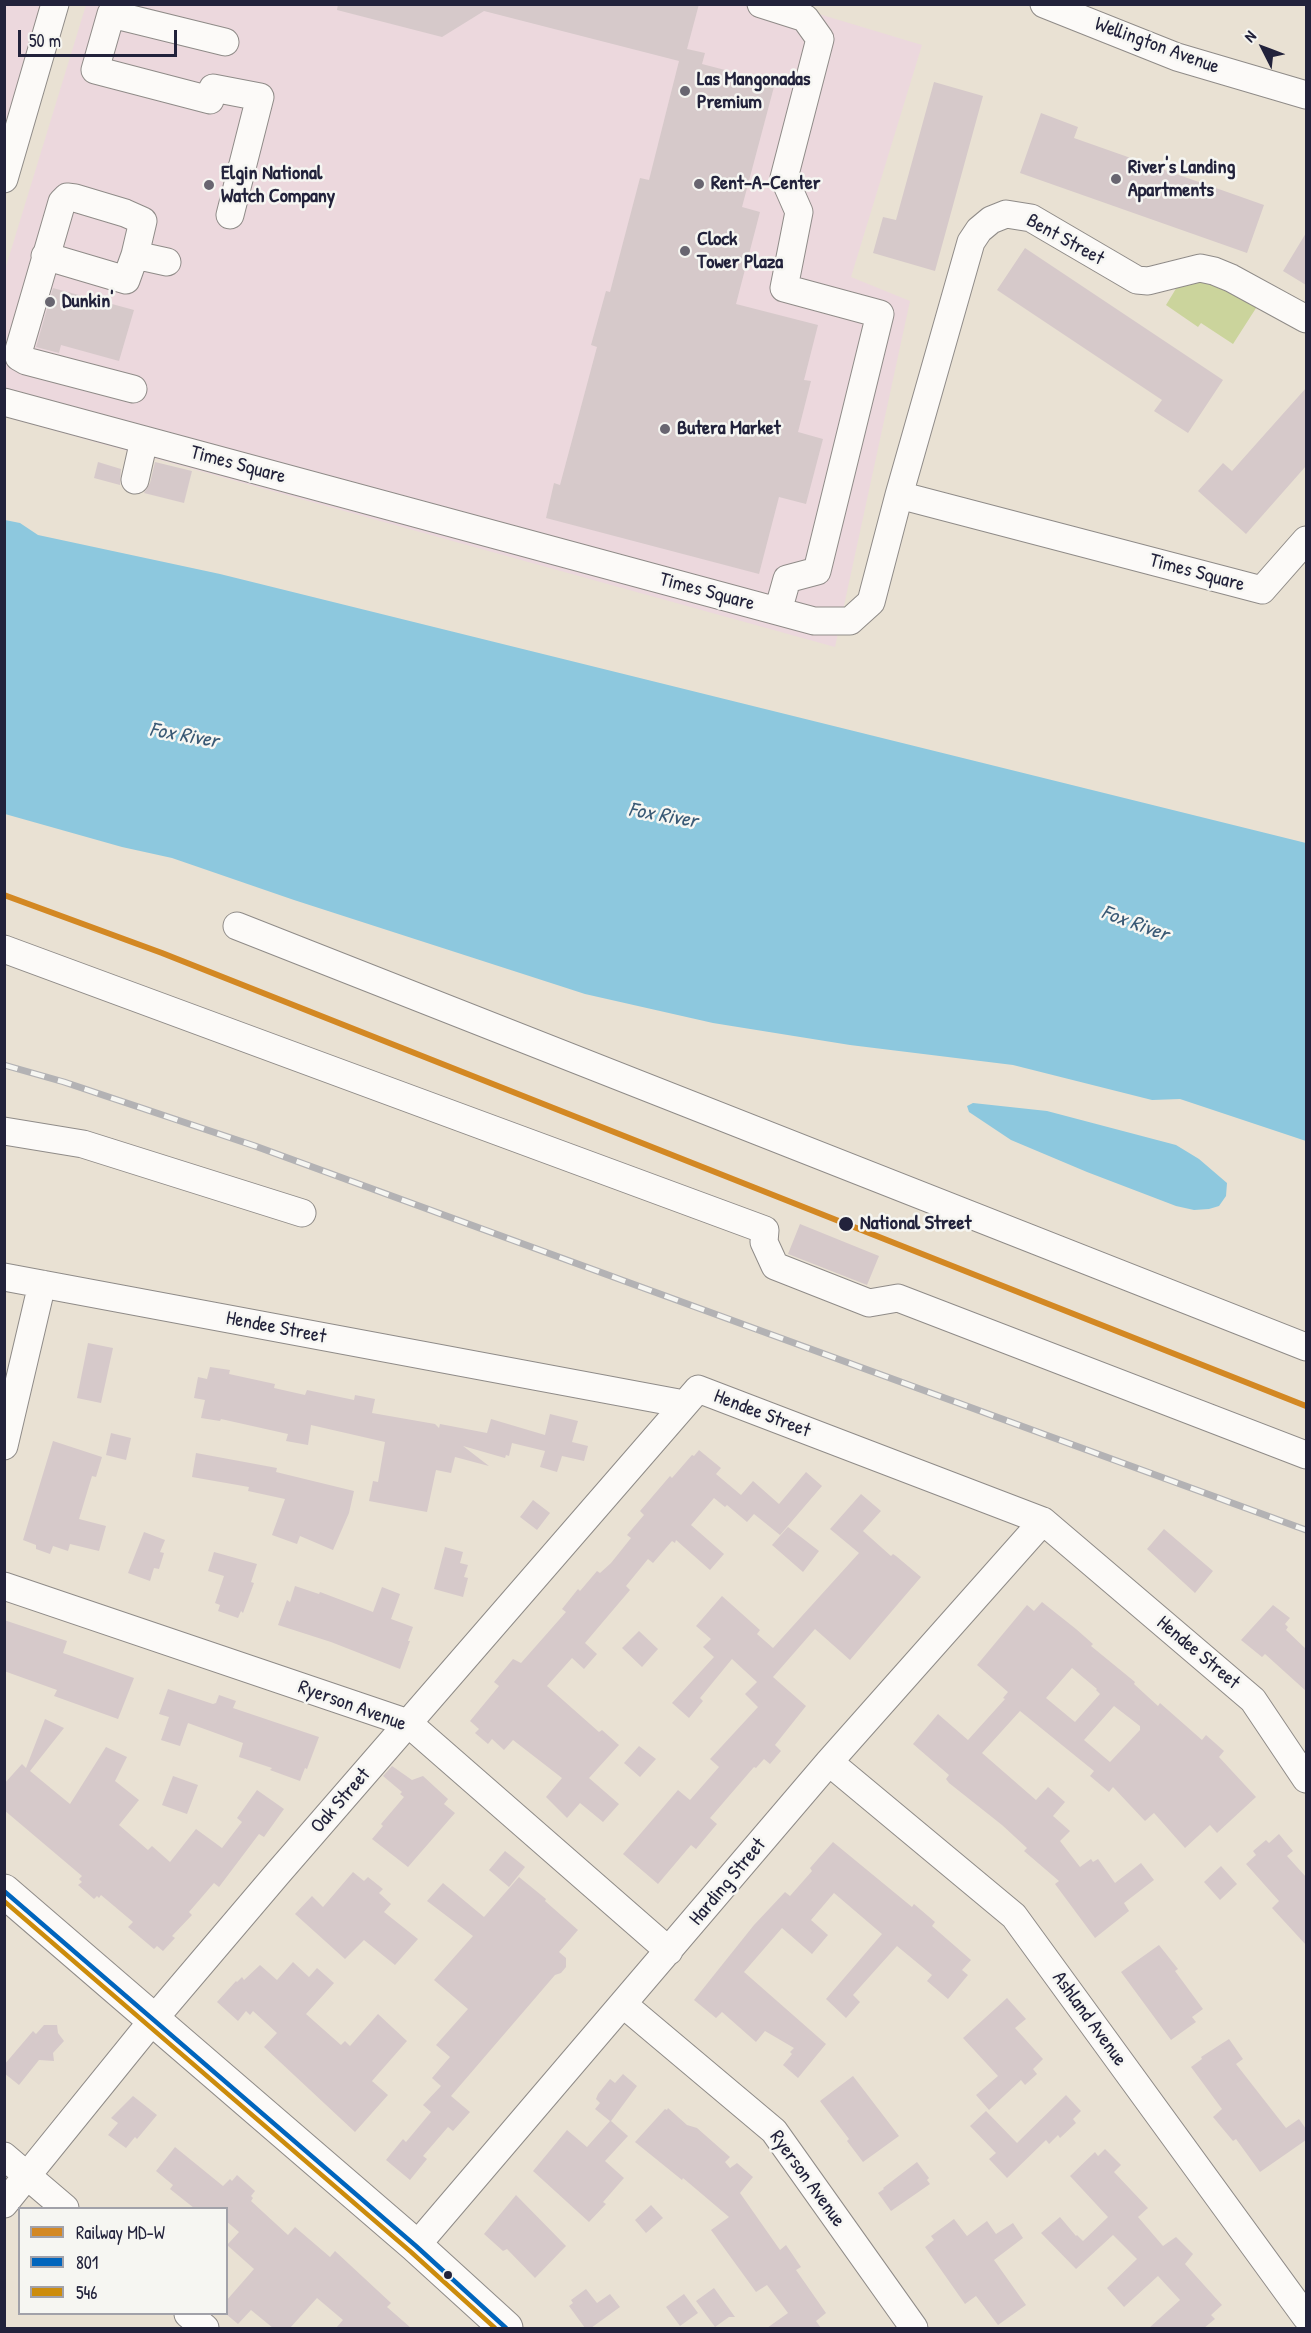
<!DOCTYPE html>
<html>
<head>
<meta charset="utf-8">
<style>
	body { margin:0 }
	#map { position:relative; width:1311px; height:2333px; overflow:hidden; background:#e9e1d3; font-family:"Patrick Hand",sans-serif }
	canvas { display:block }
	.frame { position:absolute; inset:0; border:6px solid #22223b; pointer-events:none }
	.legend { position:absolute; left:18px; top:2207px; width:210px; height:108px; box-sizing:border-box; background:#f6f6f2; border:2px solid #a1a1a9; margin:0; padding:8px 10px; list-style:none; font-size:18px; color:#22223b }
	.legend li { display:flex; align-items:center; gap:12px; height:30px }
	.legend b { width:30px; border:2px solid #a1a1a9 }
	.north { position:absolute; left:1233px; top:18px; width:60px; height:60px; -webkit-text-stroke:4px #f6f6f2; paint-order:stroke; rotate:312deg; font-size:16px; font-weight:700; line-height:24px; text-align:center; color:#22223b }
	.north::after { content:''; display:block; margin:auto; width:21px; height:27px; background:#22223b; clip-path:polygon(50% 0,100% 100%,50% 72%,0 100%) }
	.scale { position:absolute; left:18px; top:30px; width:159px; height:27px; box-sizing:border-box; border:3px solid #22223b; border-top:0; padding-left:8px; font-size:18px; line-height:21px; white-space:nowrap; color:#22223b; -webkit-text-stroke:4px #f6f6f2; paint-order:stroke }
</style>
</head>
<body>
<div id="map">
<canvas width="1311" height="2333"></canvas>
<div class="frame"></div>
<ul class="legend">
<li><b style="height:8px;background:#d38823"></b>Railway MD-W</li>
<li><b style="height:8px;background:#0065bd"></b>801</li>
<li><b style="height:8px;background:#cc8c0c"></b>546</li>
</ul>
<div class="north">N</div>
<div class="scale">50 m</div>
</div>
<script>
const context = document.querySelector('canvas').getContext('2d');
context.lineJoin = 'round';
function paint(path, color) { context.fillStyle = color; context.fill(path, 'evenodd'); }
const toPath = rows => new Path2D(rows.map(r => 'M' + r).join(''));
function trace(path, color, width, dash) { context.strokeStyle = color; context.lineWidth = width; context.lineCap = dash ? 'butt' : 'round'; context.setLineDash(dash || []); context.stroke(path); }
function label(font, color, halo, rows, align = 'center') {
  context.font = font + ' "Patrick Hand",sans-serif'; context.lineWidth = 5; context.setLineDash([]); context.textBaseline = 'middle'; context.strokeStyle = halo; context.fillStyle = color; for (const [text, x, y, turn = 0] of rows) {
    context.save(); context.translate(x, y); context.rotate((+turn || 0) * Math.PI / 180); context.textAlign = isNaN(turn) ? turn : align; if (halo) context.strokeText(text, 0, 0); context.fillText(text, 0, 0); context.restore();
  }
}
const built = toPath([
	[5,5,55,5,5,179],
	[86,5,789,5,922,45,851,277,910,301,835,647,5,417,4,273]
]);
const green = toPath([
	[1202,281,1215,284,1258,305,1233,344,1201,323,1198,327,1166,305,1177,287]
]);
const water = toPath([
	[5,520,20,523,38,535,220,574,1306,843,1306,1141,1180,1099,1152,1100,1013,1065,850,1045,713,1023,585,994,294,900,172,858,122,847,5,814],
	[973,1103,1047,1111,1176,1145,1199,1159,1227,1183,1226,1196,1219,1206,1209,1209,1194,1210,1176,1206,1087,1172,1011,1140,969,1112,967,1106]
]);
const building = toPath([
	[338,4,699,4,687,49,705,53,702,64,775,83,742,207,760,212,736,304,818,325,804,380,811,381,798,432,823,439,806,504,779,497,759,574,546,518,554,483,560,485,597,347,591,345,606,291,610,292,640,178,649,180,679,61,484,11,442,37,337,10],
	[934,82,983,96,935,271,873,253,883,217,896,220],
	[1041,113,1078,127,1074,138,1264,205,1247,253,1020,173],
	[1306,233,1306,285,1283,271],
	[1025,248,1223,380,1188,433,1154,411,1162,400,997,290],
	[53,288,134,310,119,361,61,345,59,353,36,347],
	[1306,388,1306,466,1246,534,1198,491,1223,463,1232,471],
	[98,462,121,469,120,485,94,478],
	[155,462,192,471,184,503,144,493,150,483],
	[800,1224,879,1256,867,1285,788,1254],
	[88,1343,113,1348,101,1403,77,1398],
	[210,1367,230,1370,229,1374,275,1384,274,1388,305,1395,307,1390,354,1400,355,1395,375,1399,372,1413,435,1424,439,1428,440,1424,487,1433,491,1419,545,1435,550,1414,578,1421,572,1442,588,1446,584,1461,562,1456,557,1472,540,1467,545,1451,512,1443,509,1456,506,1455,505,1458,463,1446,489,1466,455,1457,451,1473,436,1470,427,1512,369,1501,373,1481,378,1482,385,1442,311,1425,308,1445,286,1441,288,1434,221,1419,220,1421,201,1418,205,1400,194,1398,198,1377,207,1379],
	[111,1433,131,1438,126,1460,106,1455],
	[53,1441,102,1457,96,1477,92,1476,79,1519,106,1526,99,1551,70,1544,68,1551,53,1546,50,1554,36,1549,36,1545,23,1540],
	[699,1450,721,1468,716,1474,741,1495,753,1481,779,1504,806,1472,822,1486,780,1535,754,1514,747,1522,727,1505,725,1507,714,1498,691,1525,724,1554,710,1570,676,1540,675,1543,672,1541,653,1563,648,1559,626,1586,630,1590,585,1643,597,1654,584,1669,572,1658,547,1686,599,1732,602,1730,619,1745,589,1778,619,1804,603,1822,580,1803,567,1818,546,1797,562,1778,513,1740,504,1750,492,1739,488,1744,475,1733,479,1729,470,1721,499,1686,494,1682,513,1659,521,1663,566,1612,562,1609,578,1589,580,1591,597,1571,600,1573,611,1563,631,1538,627,1535,644,1515,640,1511,670,1476,672,1478,692,1455,694,1456],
	[196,1453,277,1468,276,1472,354,1491,349,1513,333,1550,300,1536,297,1544,272,1535,285,1499,248,1491,249,1487,192,1477],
	[861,1494,881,1511,863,1531,891,1556,893,1554,896,1556,921,1577,850,1660,815,1629,773,1677,806,1706,775,1745,781,1751,770,1764,764,1759,756,1768,754,1767,710,1818,717,1824,696,1849,691,1845,658,1884,623,1854,678,1790,690,1800,719,1767,710,1759,758,1707,745,1694,757,1682,732,1659,700,1698,703,1701,689,1718,672,1703,714,1657,703,1647,711,1639,696,1626,722,1596,760,1630,757,1634,773,1648,859,1553,830,1529],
	[533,1500,550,1513,537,1530,520,1517],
	[788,1527,819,1551,803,1572,772,1545],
	[1164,1529,1213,1571,1195,1593,1147,1549],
	[144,1532,165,1540,160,1552,164,1553,159,1569,154,1568,150,1581,128,1573],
	[445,1547,463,1552,460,1563,468,1565,464,1577,468,1578,463,1597,434,1589],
	[214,1552,257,1564,251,1582,254,1583,243,1613,241,1611,238,1618,218,1611,220,1605,215,1603,224,1576,208,1571],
	[295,1586,319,1594,320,1592,373,1612,382,1587,400,1594,391,1619,413,1627,408,1641,410,1641,400,1669,331,1642,278,1625,287,1600,290,1602],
	[1042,1602,1076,1629,1093,1644,1091,1646,1135,1682,1134,1684,1158,1706,1160,1703,1202,1740,1206,1735,1224,1751,1219,1757,1256,1797,1217,1833,1210,1825,1185,1848,1154,1813,1145,1821,1113,1787,1109,1792,1090,1776,1094,1771,1020,1711,982,1753,1036,1800,1048,1787,1065,1802,1053,1816,1070,1831,1060,1841,1080,1867,1091,1859,1093,1862,1098,1859,1115,1883,1141,1863,1154,1880,1124,1903,1129,1911,1095,1938,1055,1884,1059,1881,1024,1851,1027,1848,1002,1825,949,1783,946,1779,949,1775,913,1744,938,1714,968,1740,1005,1699,1003,1698,1008,1692,977,1665,1027,1605,1034,1611],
	[1072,1668,1097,1689,1096,1690,1100,1694,1075,1722,1046,1698],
	[1114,1706,1140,1726,1140,1730,1110,1762,1084,1740],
	[1273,1605,1290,1618,1285,1624,1288,1627,1286,1630,1306,1649,1306,1691,1265,1654,1262,1657,1241,1640],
	[4,1620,67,1641,63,1653,134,1678,118,1719,54,1696,57,1690,4,1671],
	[639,1631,658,1649,642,1667,622,1648],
	[168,1689,213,1704,216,1703,219,1695,236,1701,233,1708,319,1737,307,1769,305,1768,300,1781,270,1770,272,1768,239,1757,243,1743,188,1723,180,1746,161,1740,169,1717,159,1714],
	[45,1719,64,1728,30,1771,70,1804,106,1747,127,1757,115,1781,139,1800,119,1825,148,1850,152,1846,170,1862,196,1829,222,1848,242,1822,237,1818,257,1790,284,1809,264,1837,259,1834,219,1887,214,1883,189,1912,192,1915,172,1936,175,1938,163,1951,157,1946,154,1949,128,1927,133,1922,101,1895,99,1898,97,1896,94,1899,78,1885,82,1882,79,1879,82,1876,4,1810,4,1784,22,1764,26,1768],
	[639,1746,656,1759,640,1777,624,1763],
	[392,1766,412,1780,423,1776,448,1799,444,1804,455,1813,408,1867,372,1839,383,1826,381,1824,404,1797,400,1794,402,1792,383,1776],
	[173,1776,198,1785,187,1814,162,1805],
	[1279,1834,1293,1851,1287,1856,1306,1877,1306,1945,1272,1908,1279,1901,1246,1864,1256,1855,1253,1851,1266,1840,1269,1843],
	[833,1842,912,1907,914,1904,935,1922,932,1926,971,1960,962,1970,968,1975,948,1999,927,1981,932,1975,897,1946,853,1995,860,2002,846,2018,826,1999,882,1934,834,1893,811,1920,828,1935,812,1954,782,1928,744,1972,826,2044,798,2078,783,2065,792,2054,790,2052,794,2048,765,2031,756,2042,722,2012,716,2018,694,2000,754,1925,785,1892,790,1896,812,1871,810,1868],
	[505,1851,525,1867,509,1887,489,1870],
	[1221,1866,1237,1884,1220,1900,1204,1882],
	[353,1872,364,1881,368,1877,383,1889,379,1893,391,1904,384,1912,418,1939,395,1965,364,1940,345,1959,295,1914,312,1896,323,1907],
	[519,1877,546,1899,545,1901,578,1930,559,1952,566,1958,566,1967,561,1973,555,1975,451,2096,470,2112,453,2131,448,2127,423,2156,427,2159,410,2180,386,2160,403,2139,406,2142,431,2112,423,2105,441,2086,432,2078,450,2057,436,2045,468,2009,434,1980,473,1936,427,1901,443,1883,484,1917],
	[1159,1945,1178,1969,1175,1971,1203,2009,1192,2017,1196,2022,1171,2040,1121,1972],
	[293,1962,309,1977,317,1968,334,1983,306,2014,341,2045,345,2041,350,2046,378,2014,407,2041,372,2081,388,2095,355,2132,264,2047,277,2033,253,2011,250,2015,246,2011,238,2021,217,2002,236,1981,237,1982,242,1977,244,1980,260,1965,277,1980],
	[1007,1998,1026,2019,1015,2028,1043,2059,1033,2069,1037,2074,1025,2085,1021,2080,989,2110,976,2095,998,2076,963,2038],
	[44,2025,57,2025,58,2033,64,2041,53,2053,54,2061,39,2060,19,2085,4,2073,4,2065,33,2031,36,2034],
	[1229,2039,1243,2059,1236,2064,1286,2128,1299,2119,1306,2129,1306,2140,1260,2172,1236,2139,1233,2141,1213,2117,1222,2109,1191,2067,1202,2059,1201,2057],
	[623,2074,637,2086,611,2121,628,2136,605,2161,624,2178,603,2202,606,2204,589,2222,533,2171,567,2130,587,2147,610,2121,595,2109,600,2103,596,2099,598,2094,610,2079,615,2083],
	[853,2076,899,2136,863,2162,847,2141,849,2139,820,2101],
	[1066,2095,1081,2111,1073,2119,1076,2123,1060,2138,1058,2135,1049,2144,1046,2140,1007,2178,989,2159,996,2153,970,2126,986,2111,1017,2143],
	[133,2096,157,2115,137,2139,135,2137,126,2148,108,2135,118,2123,111,2118],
	[668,2108,687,2125,697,2128,730,2157,725,2162,730,2168,737,2163,753,2177,740,2193,780,2250,786,2245,801,2267,796,2270,826,2313,816,2321,821,2328,767,2328,788,2313,767,2285,756,2292,711,2230,729,2217,683,2178,682,2180,635,2142,665,2109,667,2110],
	[175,2147,223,2186,230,2179,232,2181,237,2175,255,2191,251,2196,253,2198,251,2201,288,2235,295,2227,330,2257,335,2251,391,2303,387,2307,411,2328,336,2328,343,2320,317,2298,290,2328,273,2328,251,2310,238,2324,226,2314,226,2301,254,2269,227,2245,239,2232,226,2221,226,2208,194,2208,170,2189,173,2185,156,2171],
	[1105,2149,1121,2165,1114,2172,1148,2208,1138,2217,1163,2246,1176,2237,1193,2254,1185,2264,1222,2305,1211,2315,1215,2319,1204,2328,1149,2328,1180,2300,1158,2276,1124,2307,1107,2288,1137,2259,1113,2235,1076,2269,1041,2233,1060,2217,1076,2236,1077,2235,1083,2241,1108,2217,1070,2176,1095,2152,1098,2156],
	[917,2162,929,2178,927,2180,930,2184,891,2211,878,2193,884,2189,883,2188],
	[516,2195,566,2246,535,2278,507,2249,503,2251,484,2234],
	[651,2205,663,2218,646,2233,635,2220],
	[954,2219,967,2236,987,2221,996,2234,1013,2223,1023,2238,994,2260,1026,2305,998,2325,976,2296,965,2304,925,2247,934,2240,931,2236],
	[714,2288,735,2317,729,2317,715,2327,696,2301],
	[586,2289,597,2303,610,2294,620,2307,591,2328,585,2328,569,2306,573,2303,571,2300],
	[684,2294,698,2313,680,2326,666,2307]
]);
const minor = toPath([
	[761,4,805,18,820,39,784,178,799,212,784,288,880,314,817,571,787,579,778,611],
	[1044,4,1177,57,1306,95],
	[213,88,260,97,230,215],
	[210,100,95,70,111,14,225,42],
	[4,179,55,4],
	[45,256,126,280,135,255,167,262],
	[133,389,26,361,19,357,18,353,62,202,67,197,75,198,125,213,143,221,135,255],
	[4,402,814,621,850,621,871,602,899,495,971,242,979,230,991,220,1006,214,1031,218,1137,280,1148,281,1200,268,1214,271,1231,278,1306,319],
	[135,480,144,440],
	[899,495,1262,590,1306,540],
	[237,926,1306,1347],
	[4,949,765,1230,764,1242,775,1266,869,1303,898,1298,1306,1455],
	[4,1131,83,1144,302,1213],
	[4,1277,684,1404],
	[4,1446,42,1284],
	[4,1586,408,1723,669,1951],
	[829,1762,1014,1916,1306,2317],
	[623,2004,774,2131,914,2328],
	[4,2156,65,2208],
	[4,2204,153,2020,278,1873,698,1389,1043,1521,1253,1700,1306,1779],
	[416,2246,829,1762,1043,1521],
	[188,2314,205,2328]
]);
const major = toPath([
	[4,1891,416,2246,506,2328]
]);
const rail = toPath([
	[4,1065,64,1082,255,1146,1306,1530]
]);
const bus1 = toPath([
	[4,1891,416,2246,506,2328]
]);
const bus2 = toPath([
	[4,1901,411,2252,495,2328]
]);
const rail1 = toPath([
	[4,895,162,953,1306,1406]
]);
const markers = [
	[685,91,6,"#686570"],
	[1116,179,6,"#686570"],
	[699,184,6,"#686570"],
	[209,185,6,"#686570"],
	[685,251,6,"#686570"],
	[50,302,6,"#686570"],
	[665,429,6,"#686570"],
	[846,1224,8,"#22223b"],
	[448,2275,5,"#22223b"]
];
const streetNames = [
	["Wellington Avenue",1157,46,20],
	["Bent Street",1065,240,29],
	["Times Square",238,465,15],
	["Times Square",1197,573,15],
	["Times Square",707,592,15],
	["Hendee Street",276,1328,11],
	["Hendee Street",762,1414,21],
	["Hendee Street",1198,1653,40],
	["Ryerson Avenue",352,1706,20],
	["Oak Street",341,1801,-49],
	["Harding Street",728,1882,-50],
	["Ashland Avenue",1089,2019,54],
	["Ryerson Avenue",807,2179,54]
];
const poiNames = [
	["Las Mangonadas",697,80],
	["Premium",697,103],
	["River's Landing",1128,168],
	["Apartments",1128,191],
	["Elgin National",221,174],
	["Watch Company",221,197],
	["Rent-A-Center",711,184],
	["Clock",697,240],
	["Tower Plaza",697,263],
	["Dunkin'",62,302],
	["Butera Market",677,429]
];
const stopNames = [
	["National Street",860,1224]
];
const waterNames = [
	["Fox River",184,736,10],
	["Fox River",663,816,10],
	["Fox River",1135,924,20]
];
paint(built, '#ecd8dd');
paint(green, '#cbd49c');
paint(water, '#8dc8de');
paint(building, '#d6c9ca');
trace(minor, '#8f8b88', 29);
trace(major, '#8f8b88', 35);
trace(minor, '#fcfaf8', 27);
trace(major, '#fcfaf8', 33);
trace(rail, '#b3b2b4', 7);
trace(rail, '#f6f6f2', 4.5, [14]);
trace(bus1, '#0065bd', 4.5);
trace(bus2, '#cc8c0c', 4.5);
trace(rail1, '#d38823', 6);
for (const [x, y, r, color] of markers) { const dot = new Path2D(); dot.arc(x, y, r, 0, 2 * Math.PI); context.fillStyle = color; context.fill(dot); trace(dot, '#f6f6f2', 2); }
label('20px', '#22223b', '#f6f6f2', streetNames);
label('bold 20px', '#22223b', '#f6f6f2', poiNames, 'left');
label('bold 20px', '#22223b', '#f6f6f2', stopNames, 'left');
label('italic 21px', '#395975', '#f6f6f2', waterNames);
</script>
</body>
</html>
